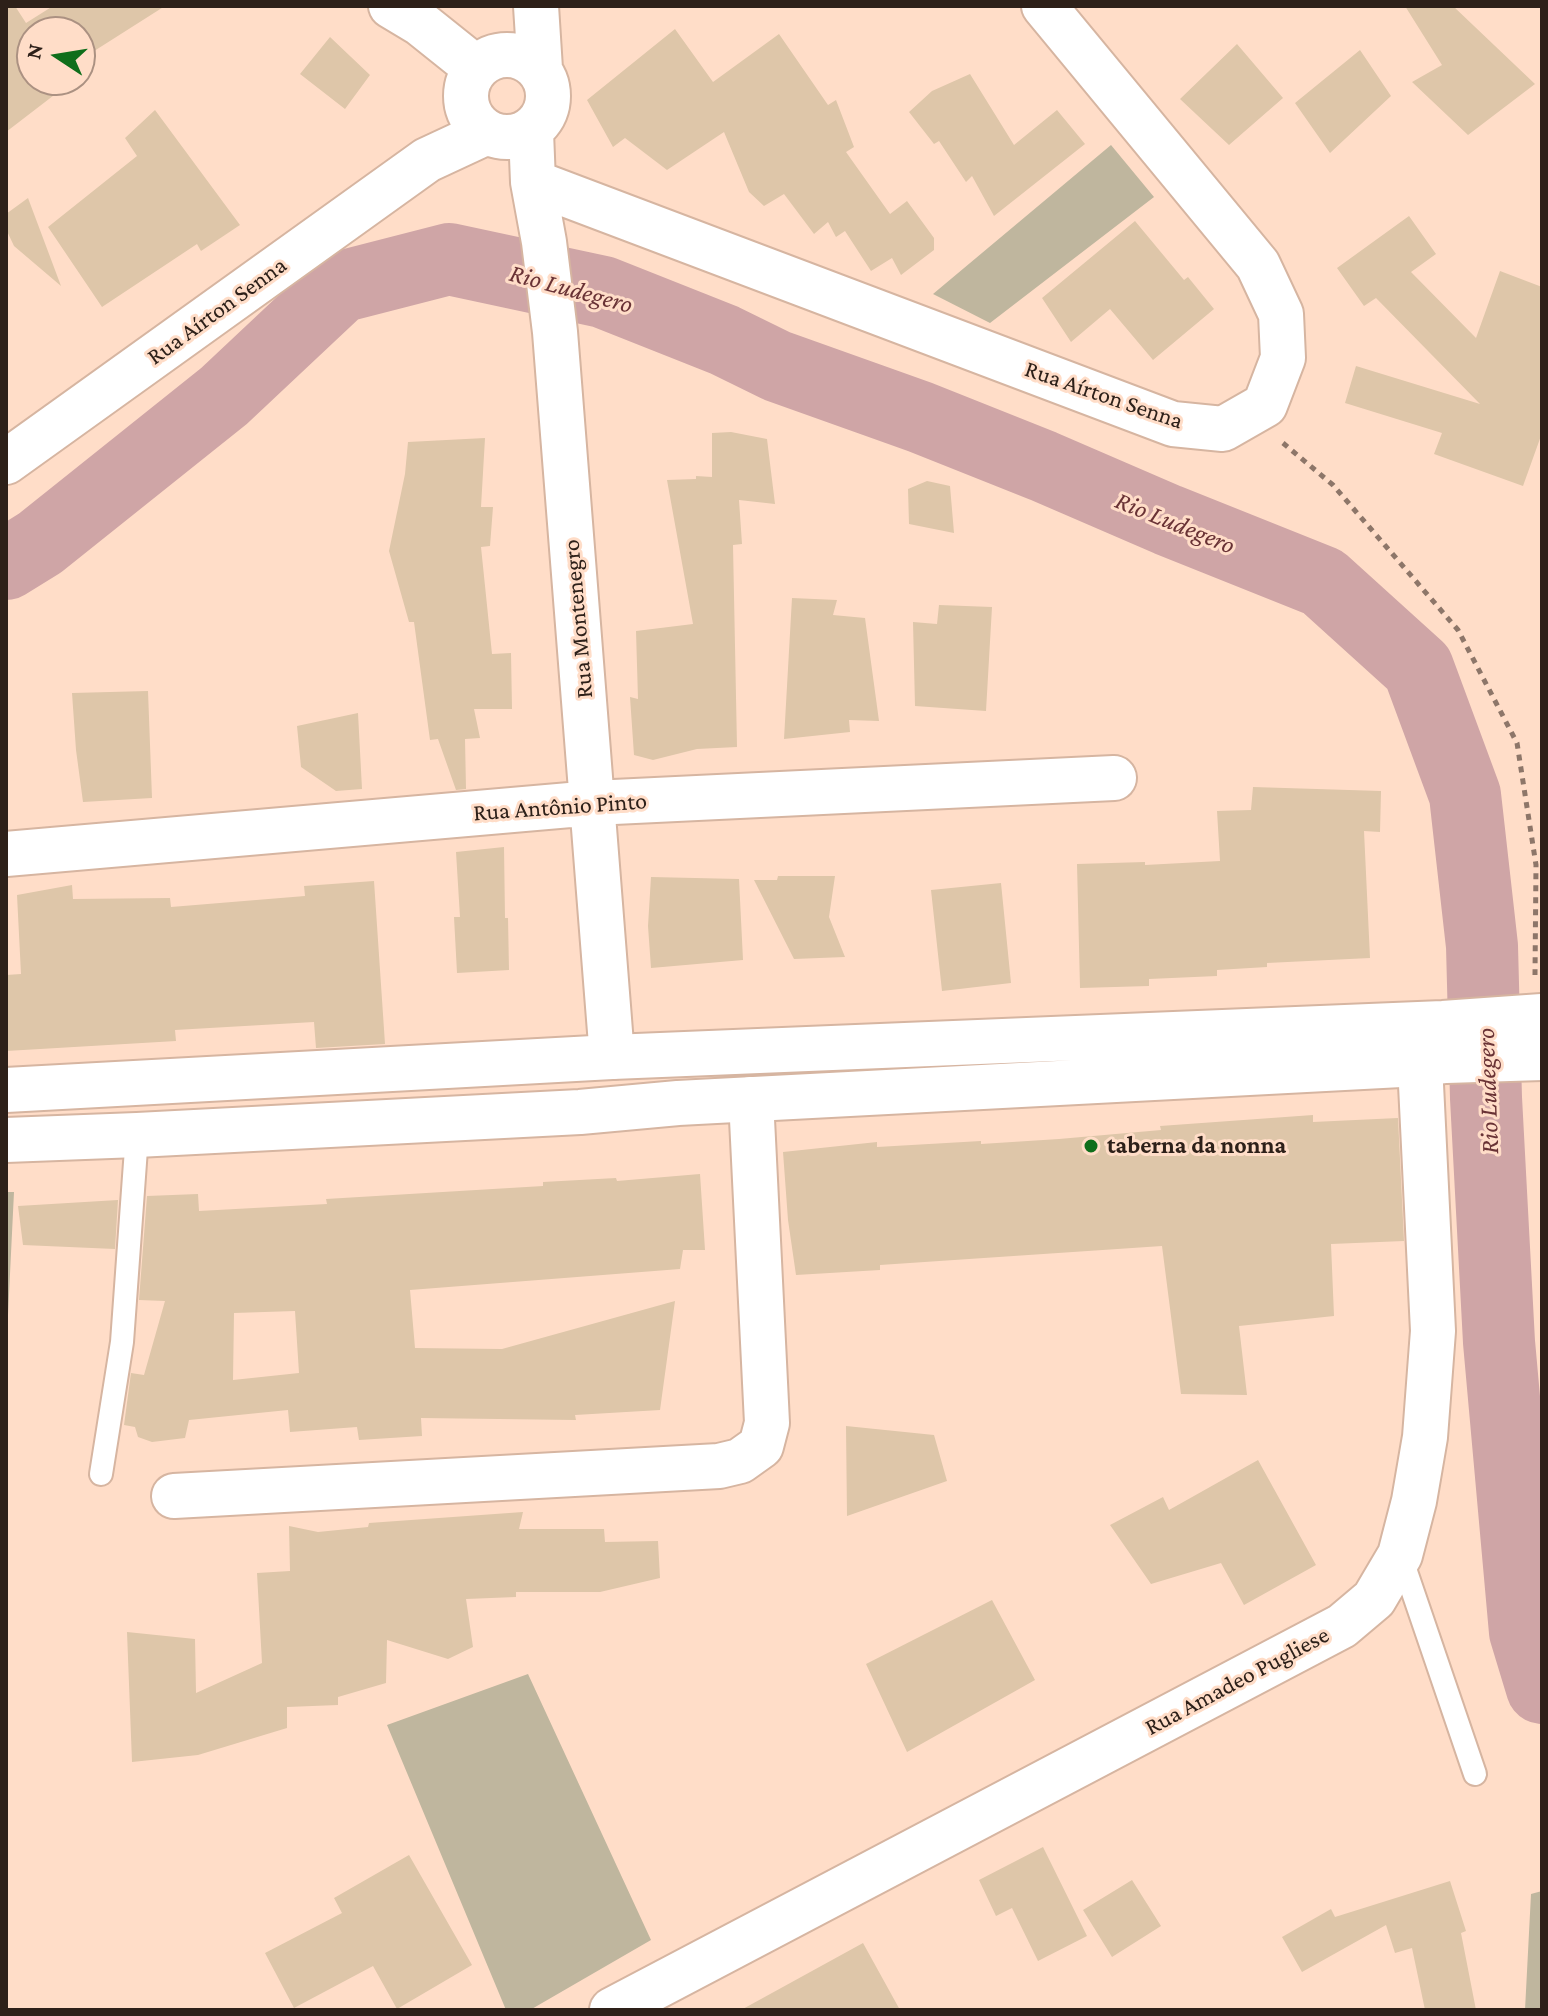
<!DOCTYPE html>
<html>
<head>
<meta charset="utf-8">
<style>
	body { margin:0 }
	#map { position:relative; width:1548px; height:2016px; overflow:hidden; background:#ffddc8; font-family:"Crimson Pro",serif }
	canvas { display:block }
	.frame { position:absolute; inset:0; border:8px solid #2d2019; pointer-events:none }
	.north { position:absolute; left:16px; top:16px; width:80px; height:80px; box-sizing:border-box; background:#ffddc8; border:2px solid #ab9182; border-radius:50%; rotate:282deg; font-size:22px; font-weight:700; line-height:32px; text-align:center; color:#2d2019 }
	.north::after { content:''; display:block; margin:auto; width:28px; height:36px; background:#0f6e1b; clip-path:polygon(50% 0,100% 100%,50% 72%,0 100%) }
</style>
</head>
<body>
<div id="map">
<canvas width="1548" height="2016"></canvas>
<div class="frame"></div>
<div class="north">N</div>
</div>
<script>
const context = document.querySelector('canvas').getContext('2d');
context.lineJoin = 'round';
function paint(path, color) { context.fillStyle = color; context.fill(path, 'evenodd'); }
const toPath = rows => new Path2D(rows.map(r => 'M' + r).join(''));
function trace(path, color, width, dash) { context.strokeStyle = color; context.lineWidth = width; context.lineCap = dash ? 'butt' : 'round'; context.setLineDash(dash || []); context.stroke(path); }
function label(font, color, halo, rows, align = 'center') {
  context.font = font + ' "Crimson Pro",serif'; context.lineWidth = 6; context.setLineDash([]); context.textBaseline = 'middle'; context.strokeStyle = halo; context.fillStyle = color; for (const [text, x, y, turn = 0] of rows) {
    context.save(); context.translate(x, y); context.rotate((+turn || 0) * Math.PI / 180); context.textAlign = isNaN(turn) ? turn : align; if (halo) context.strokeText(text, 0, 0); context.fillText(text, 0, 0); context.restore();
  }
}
const green = toPath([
	[1111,145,1154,197,990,323,933,294],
	[6,1192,14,1192,6,1356],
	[528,1674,651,1940,530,2010,506,2010,387,1725],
	[1542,1891,1542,2010,1525,2010,1531,1894]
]);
const river = toPath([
	[6,564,40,543,224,396,340,287,449,259,603,292,724,340,777,366,920,417,1043,466,1168,520,1323,582,1418,668,1465,795,1482,946,1486,1098,1499,1342,1525,1632,1542,1688]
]);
const building = toPath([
	[6,6,15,6,26,23,53,6,165,6,80,60,80,32,32,32,32,80,54,80,62,89,6,132],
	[1405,6,1453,6,1535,84,1468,135,1412,82,1442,65],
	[675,29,713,82,779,34,828,105,836,100,854,147,846,152,890,214,907,201,934,238,934,250,901,275,892,258,871,271,845,231,836,237,828,222,814,234,784,194,764,206,749,192,724,132,667,170,625,138,613,147,587,100],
	[330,37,370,75,345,109,300,74],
	[1237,44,1283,98,1229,145,1180,99],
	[1360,50,1391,96,1330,153,1295,103],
	[970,74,1014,145,1057,110,1085,144,994,216,972,176,966,182,939,141,934,144,909,112,932,91],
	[155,110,240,225,201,251,197,244,102,307,48,227,137,156,125,138],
	[28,198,61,286,14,246,6,229,6,214],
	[1409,216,1436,254,1411,272,1476,338,1500,271,1542,287,1542,433,1523,486,1434,454,1442,433,1345,403,1356,366,1480,404,1376,298,1364,306,1337,268],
	[1135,221,1184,280,1188,277,1214,309,1153,360,1110,309,1071,342,1042,298],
	[731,432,767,439,775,504,739,500,742,544,733,545,737,747,697,749,653,760,634,755,630,697,638,699,636,631,693,624,667,480,696,479,696,476,712,477,712,433],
	[485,438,481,507,493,507,490,546,481,547,492,654,511,653,512,709,474,709,480,738,465,739,466,789,456,790,438,739,430,740,414,622,409,622,389,551,405,474,408,442],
	[927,481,950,486,954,533,909,524,908,489],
	[792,598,837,600,833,615,865,618,879,721,849,720,850,732,784,739],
	[939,605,992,607,986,711,915,706,913,622,937,624],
	[148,691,152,798,83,802,76,750,72,693],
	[358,713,362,789,336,791,301,767,297,726],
	[1253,787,1381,791,1380,832,1364,831,1370,958,1267,963,1267,967,1217,970,1217,976,1149,979,1149,986,1080,988,1077,864,1145,862,1145,865,1220,861,1217,811,1251,810],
	[504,847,505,918,508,918,509,970,457,973,454,917,460,917,456,852],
	[778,876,835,876,829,917,845,957,794,959,754,880,777,880],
	[651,877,739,879,743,960,651,968,648,926],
	[374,881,385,1044,316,1048,314,1022,175,1030,176,1041,6,1051,6,975,21,974,17,895,72,885,73,899,170,898,171,907,305,896,304,886],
	[1001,883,1011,983,942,991,931,890],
	[1313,1115,1313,1122,1398,1118,1404,1241,1331,1244,1334,1316,1239,1326,1247,1395,1181,1394,1162,1246,880,1265,880,1270,796,1275,788,1220,783,1152,877,1142,877,1147,981,1141,981,1144,1059,1139,1161,1130,1160,1126],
	[700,1174,705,1250,683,1250,680,1269,410,1290,415,1348,502,1349,675,1301,660,1410,575,1415,576,1420,421,1418,422,1436,359,1440,357,1427,290,1432,288,1410,189,1420,185,1438,152,1442,138,1437,135,1427,124,1425,131,1373,144,1375,165,1301,139,1300,147,1196,198,1194,199,1211,327,1204,326,1199,543,1186,543,1182,616,1178,617,1181],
	[295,1311,299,1373,233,1380,234,1313],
	[118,1200,115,1249,23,1245,18,1206],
	[846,1426,934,1435,947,1481,847,1516],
	[1258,1460,1316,1565,1244,1605,1221,1563,1151,1584,1110,1525,1163,1497,1169,1510],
	[523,1512,519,1529,604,1529,605,1542,658,1541,660,1578,600,1592,516,1592,516,1597,466,1599,473,1647,448,1659,387,1640,386,1683,338,1697,338,1705,287,1707,287,1728,198,1755,132,1762,127,1632,195,1639,196,1693,262,1663,257,1573,290,1571,289,1526,318,1532,368,1527,369,1523],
	[992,1600,1035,1680,907,1752,866,1664],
	[1043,1847,1087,1936,1038,1961,1012,1908,996,1916,979,1880],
	[409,1855,472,1965,397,2009,373,1966,294,2008,265,1953,342,1913,334,1898],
	[1132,1880,1161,1926,1112,1957,1083,1910],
	[1450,1881,1466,1931,1461,1933,1476,2010,1425,2010,1412,1948,1395,1953,1386,1925,1302,1972,1282,1937,1331,1909,1335,1917],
	[863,1943,900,2010,741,2010]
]);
const path = toPath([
	[1283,443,1333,485,1458,630,1517,743,1536,865,1535,975]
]);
const service = toPath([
	[101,1474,122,1342,137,1135],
	[1401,1557,1475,1774]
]);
const minor = toPath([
	[391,6,421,24,476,68],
	[536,6,540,69],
	'466 96a41 41 0 1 1 82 0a41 41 0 1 1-82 0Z',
	[531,132,533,182,544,242,555,332,612,1057],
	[533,182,1173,424,1223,429,1265,405,1283,358,1281,314,1258,265,1044,6],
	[6,462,427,160,485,133],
	[6,854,593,803,1114,778],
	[174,1496,719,1466,740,1461,761,1446,767,1423,751,1099],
	[612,2010,1342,1626,1374,1599,1400,1555,1414,1501,1425,1437,1433,1331,1420,1064]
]);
const secondary = toPath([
	[6,1090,612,1057,1443,1023,1542,1016],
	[6,1140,137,1135,580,1112,678,1103,1420,1064,1446,1061,1542,1058]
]);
const markers = [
	[1091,1146,8,"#0f6e1b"]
];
const streetNames = [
	["Rua Aírton Senna",217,311,-36],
	["Rua Aírton Senna",1104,395,19],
	["Rua Montenegro",578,619,-95],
	["Rua Antônio Pinto",560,807,-4],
	["Rua Amadeo Pugliese",1237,1681,-28]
];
const poiNames = [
	["taberna da nonna",1107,1146]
];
const waterNames = [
	["Rio Ludegero",571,289,15],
	["Rio Ludegero",1175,523,22],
	["Rio Ludegero",1488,1091,-92]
];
paint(green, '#bfb69e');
trace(river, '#cfa5a6', 72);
paint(building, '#dec6a9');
trace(service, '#d6b5a1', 26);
trace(minor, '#d6b5a1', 48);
trace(secondary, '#d6b5a1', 48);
trace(path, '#8d7669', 5, [6, 6]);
trace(service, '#fff', 22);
trace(minor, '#fff', 44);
trace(secondary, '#fff', 44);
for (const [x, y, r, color] of markers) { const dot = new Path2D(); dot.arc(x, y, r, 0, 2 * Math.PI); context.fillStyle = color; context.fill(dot); trace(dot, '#ffddc8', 3); }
label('24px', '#2d2019', '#ffddc8', streetNames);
label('bold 24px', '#2d2019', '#ffddc8', poiNames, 'left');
label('italic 26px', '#693235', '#ffddc8', waterNames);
</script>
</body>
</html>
